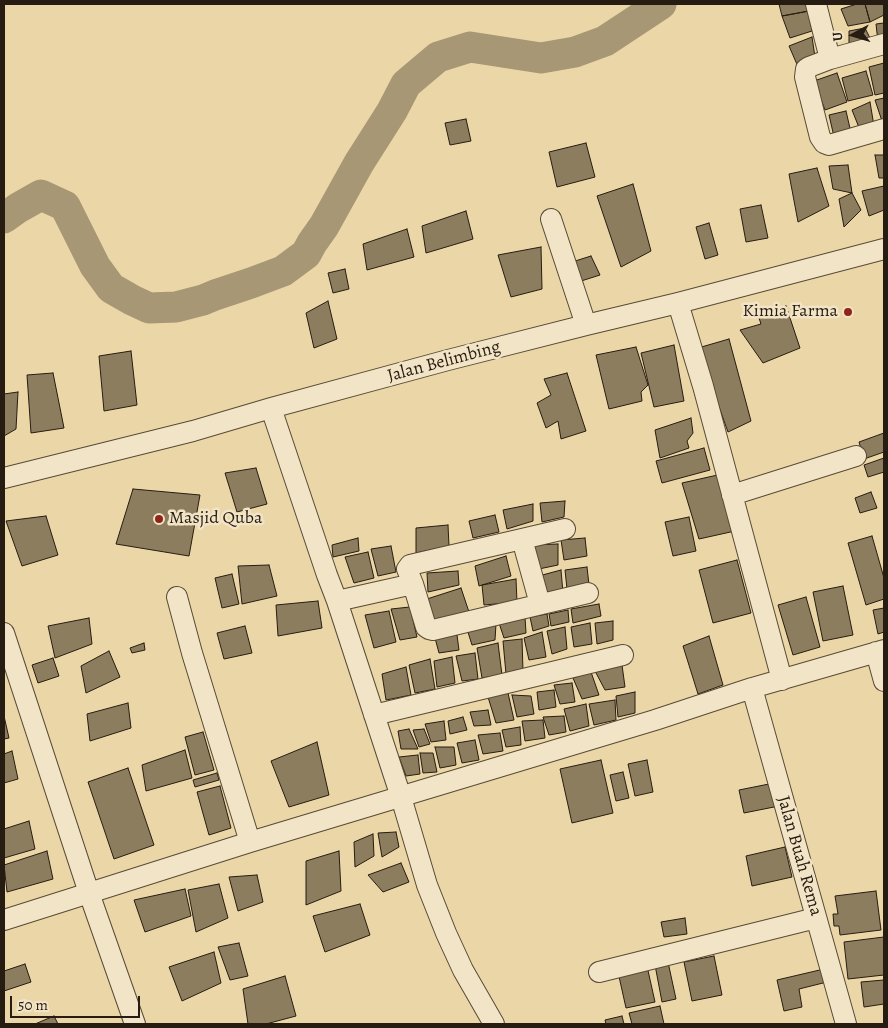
<!DOCTYPE html>
<html>
<head>
<meta charset="utf-8">
<style>
	body { margin:0 }
	#map { position:relative; width:888px; height:1028px; overflow:hidden; background:#ebd6a7; font-family:Alegreya,serif }
	canvas { display:block }
	.frame { position:absolute; inset:0; border:5px solid #271c11; pointer-events:none }
	.north { position:absolute; left:828px; top:10px; width:50px; height:50px; -webkit-text-stroke:4px #f2e4c6; paint-order:stroke; rotate:264deg; font-size:14px; font-weight:700; line-height:20px; text-align:center; color:#271c11 }
	.north::after { content:''; display:block; margin:auto; width:18px; height:22px; background:#271c11; clip-path:polygon(50% 0,100% 100%,50% 72%,0 100%) }
	.scale { position:absolute; left:10px; top:996px; width:130px; height:22px; box-sizing:border-box; border:2px solid #271c11; border-top:0; padding-left:6px; font-size:15px; line-height:18px; white-space:nowrap; color:#271c11; -webkit-text-stroke:4px #f2e4c6; paint-order:stroke }
</style>
</head>
<body>
<div id="map">
<canvas width="888" height="1028"></canvas>
<div class="frame"></div>
<div class="north">U</div>
<div class="scale">50 m</div>
</div>
<script>
const context = document.querySelector('canvas').getContext('2d');
context.lineJoin = 'round';
const toPath = rows => new Path2D(rows.map(r => 'M' + r).join(''));
function trace(path, color, width, dash) { context.strokeStyle = color; context.lineWidth = width; context.lineCap = dash ? 'butt' : 'round'; context.setLineDash(dash || []); context.stroke(path); }
function paint(path, color) { context.fillStyle = color; context.fill(path, 'evenodd'); }
function label(font, color, halo, rows, align = 'center') {
  context.font = font + ' Alegreya,serif'; context.lineWidth = 5; context.setLineDash([]); context.textBaseline = 'middle'; context.strokeStyle = halo; context.fillStyle = color; for (const [text, x, y, turn = 0] of rows) {
    context.save(); context.translate(x, y); context.rotate((+turn || 0) * Math.PI / 180); context.textAlign = isNaN(turn) ? turn : align; if (halo) context.strokeText(text, 0, 0); context.fillText(text, 0, 0); context.restore();
  }
}
const river = toPath([
	[4,218,18,208,41,195,65,206,95,266,111,288,132,300,149,308,176,307,203,300,215,295,251,283,283,271,306,254,312,243,324,226,359,163,392,111,406,84,438,57,470,47,541,58,575,52,605,41,661,4]
]);
const building = toPath([
	[779,4,808,4,809,11,782,16,779,4],
	[857,4,865,4,870,22,848,26,841,9,857,4],
	[865,4,884,4,884,15,870,22,865,4],
	[809,11,812,31,790,38,782,16,809,11],
	[884,23,884,41,878,42,876,24,884,23],
	[865,28,874,46,849,53,849,31,865,28],
	[812,37,815,57,799,69,789,46,812,37],
	[884,63,884,93,875,95,869,67,884,63],
	[866,71,873,95,848,101,842,78,866,71],
	[837,73,847,102,825,110,814,81,837,73],
	[884,98,884,127,875,100,884,98],
	[870,102,874,126,862,135,852,110,870,102],
	[846,111,852,137,835,141,829,115,846,111],
	[466,119,471,141,450,145,445,123,466,119],
	[586,143,595,177,557,187,549,152,586,143],
	[875,155,884,155,884,178,879,178,875,155],
	[848,165,852,193,833,189,829,166,848,165],
	[817,168,829,206,798,222,789,174,817,168],
	[633,184,651,251,621,267,597,196,633,184],
	[884,186,884,210,869,216,862,191,884,186],
	[852,193,861,210,844,227,839,199,852,193],
	[761,205,768,238,746,242,740,209,761,205],
	[466,211,473,239,426,253,422,226,466,211],
	[709,223,718,255,705,259,696,227,709,223],
	[407,229,414,257,367,270,363,244,407,229],
	[541,247,542,289,511,297,498,255,541,247],
	[591,256,600,275,578,282,572,262,591,256],
	[345,269,349,289,333,293,328,273,345,269],
	[328,301,337,339,314,348,306,313,328,301],
	[786,306,800,348,763,363,740,330,761,324,758,315,786,306],
	[729,339,751,421,728,432,698,348,729,339],
	[674,345,684,401,654,407,641,353,674,345],
	[636,347,648,385,641,392,642,401,609,409,596,355,636,347],
	[131,351,137,405,104,411,99,356,131,351],
	[53,373,64,428,31,433,27,375,53,373],
	[567,373,586,431,561,439,558,421,546,428,537,403,551,395,544,379,567,373],
	[18,392,16,429,4,436,4,394,18,392],
	[691,418,693,433,687,441,689,448,660,458,655,430,691,418],
	[884,433,884,452,864,459,859,442,884,433],
	[704,448,710,470,662,483,656,461,704,448],
	[884,458,884,472,868,477,864,465,884,458],
	[256,468,267,504,237,512,225,473,256,468],
	[722,474,735,531,699,539,682,483,722,474],
	[133,489,200,495,189,556,116,544,133,489],
	[871,492,877,508,860,513,855,498,871,492],
	[565,501,564,517,542,522,540,503,565,501],
	[533,504,533,521,507,529,503,510,533,504],
	[495,515,499,532,473,538,469,521,495,515],
	[46,516,58,555,22,566,6,521,46,516],
	[689,517,696,551,673,556,665,522,689,517],
	[448,525,449,546,416,553,416,528,448,525],
	[872,536,884,578,884,599,866,605,848,543,872,536],
	[358,538,359,551,333,557,332,545,358,538],
	[585,538,587,556,564,560,561,540,585,538],
	[558,544,558,565,534,570,531,545,558,544],
	[391,546,396,572,378,576,371,549,391,546],
	[368,552,374,578,354,583,345,557,368,552],
	[506,556,511,576,479,586,475,566,506,556],
	[737,560,751,613,713,623,699,570,737,560],
	[269,565,277,596,242,604,238,566,269,565],
	[587,567,589,585,567,589,565,570,587,567],
	[561,570,563,593,541,597,535,577,561,570],
	[458,571,459,585,428,592,427,573,458,571],
	[232,574,239,604,222,608,215,578,232,574],
	[516,579,517,602,484,605,482,585,516,579],
	[843,586,853,635,823,641,813,592,843,586],
	[461,588,470,615,432,624,427,599,461,588],
	[806,597,820,647,793,655,778,605,806,597],
	[318,601,322,628,278,636,276,605,318,601],
	[599,604,601,616,573,623,571,609,599,604],
	[410,607,417,637,400,640,391,609,410,607],
	[884,608,884,632,878,634,873,610,884,608],
	[568,610,569,622,551,626,549,614,568,610],
	[389,611,396,642,374,648,365,615,389,611],
	[547,614,549,626,533,631,530,617,547,614],
	[525,617,526,633,504,638,498,620,525,617],
	[89,618,92,644,55,658,48,626,89,618],
	[613,621,613,640,597,644,595,623,613,621],
	[590,623,592,644,574,647,571,627,590,623],
	[496,624,495,640,472,645,467,629,496,624],
	[245,626,252,653,224,659,217,633,245,626],
	[565,627,567,649,552,654,547,631,565,627],
	[542,632,546,657,529,660,524,638,542,632],
	[457,635,459,650,439,653,435,638,457,635],
	[709,636,723,685,698,694,683,646,709,636],
	[522,639,523,672,506,674,503,641,522,639],
	[144,643,145,650,132,653,130,648,144,643],
	[498,643,502,675,482,678,477,648,498,643],
	[109,651,120,677,86,693,81,666,109,651],
	[475,653,478,679,462,681,456,656,475,653],
	[452,657,455,683,437,687,434,661,452,657],
	[53,658,59,676,38,683,32,665,53,658],
	[430,659,435,689,415,693,409,665,430,659],
	[622,665,625,687,605,690,595,671,622,665],
	[406,667,411,695,386,700,382,674,406,667],
	[591,672,599,695,582,699,573,678,591,672],
	[572,683,575,702,560,704,554,685,572,683],
	[554,690,556,707,539,710,537,692,554,690],
	[635,692,635,713,618,717,616,696,635,692],
	[508,693,514,720,496,723,488,697,508,693],
	[512,695,531,696,534,714,517,717,512,695],
	[615,700,616,720,594,725,589,704,615,700],
	[128,703,131,728,90,741,87,714,128,703],
	[586,704,589,726,570,731,564,709,586,704],
	[488,710,491,725,474,726,470,712,488,710],
	[4,716,9,738,4,739,4,716],
	[564,716,566,732,549,735,543,717,564,716],
	[463,717,467,730,450,734,448,721,463,717],
	[543,720,545,738,525,741,522,721,543,720],
	[444,721,446,740,431,742,425,724,444,721],
	[520,727,521,745,506,747,502,730,520,727],
	[409,729,418,749,401,749,398,731,409,729],
	[424,729,430,744,419,747,413,730,424,729],
	[203,732,214,770,195,775,185,737,203,732],
	[500,733,503,751,483,754,478,735,500,733],
	[475,740,479,760,462,763,457,743,475,740],
	[317,742,329,795,289,807,271,761,317,742],
	[435,747,454,747,456,765,440,768,435,747],
	[185,750,192,778,146,791,142,765,185,750],
	[12,751,18,779,4,783,4,754,12,751],
	[420,753,433,753,437,772,423,773,420,753],
	[418,755,420,774,406,776,399,757,418,755],
	[601,760,613,813,572,823,560,769,601,760],
	[647,760,653,792,635,796,628,764,647,760],
	[128,768,154,845,114,859,88,782,128,768],
	[623,772,629,798,616,801,610,775,623,772],
	[217,773,219,780,195,787,193,780,217,773],
	[774,783,779,806,744,813,739,790,774,783],
	[220,786,231,828,209,835,197,792,220,786],
	[29,821,35,849,4,858,4,829,29,821],
	[396,832,399,847,382,857,378,833,396,832],
	[373,834,374,856,355,867,354,842,373,834],
	[785,847,792,877,752,886,746,856,785,847],
	[47,851,53,879,7,892,4,865,47,851],
	[339,851,341,891,306,905,306,861,339,851],
	[401,863,409,882,383,892,368,875,401,863],
	[257,875,263,902,238,911,229,877,257,875],
	[219,884,228,918,196,932,188,890,219,884],
	[185,889,191,916,145,932,134,900,185,889],
	[876,891,881,930,840,935,839,926,834,926,833,914,838,914,835,896,876,891],
	[360,904,370,935,325,952,313,916,360,904],
	[685,918,687,934,664,937,661,922,685,918],
	[884,937,884,975,848,979,844,942,884,937],
	[239,943,248,976,230,980,218,947,239,943],
	[214,952,221,983,182,1001,169,967,214,952],
	[714,956,722,995,692,1001,684,962,714,956],
	[668,962,676,999,662,1002,655,965,668,962],
	[25,964,31,982,4,991,4,971,25,964],
	[647,966,655,1002,626,1008,618,972,647,966],
	[824,969,827,982,799,989,802,1007,784,1011,777,980,824,969],
	[285,976,296,1016,266,1024,248,1024,243,989,285,976],
	[884,980,884,1004,864,1007,861,982,884,980],
	[660,1006,664,1024,632,1024,629,1013,660,1006],
	[54,1016,58,1024,35,1024,54,1016],
	[622,1016,624,1024,606,1024,605,1020,622,1016]
]);
const minor = toPath([
	[816,4,830,59,809,67,806,69,805,77,820,137,824,143,829,145,884,129],
	[830,59,884,44],
	[551,219,586,325],
	[678,303,703,386,782,680],
	[271,408,327,575,337,601,401,797,427,885,446,933,463,970,494,1024],
	[4,478,193,431,271,408,448,360,586,325,678,303,884,249],
	[732,495,856,456],
	[522,539,540,604],
	[413,584,426,627,429,629,433,630,588,593],
	[177,597,192,653,250,842],
	[337,601,413,584,407,569,410,565,565,529],
	[4,633,89,893,135,1024],
	[876,652,884,681],
	[752,688,846,1024],
	[374,715,623,655],
	[4,920,250,842,655,720,752,688,884,650],
	[599,972,816,918]
]);
const markers = [
	[848,312,5,"#8f2418"],
	[159,519,5,"#8f2418"]
];
const poiNames = [
	["Kimia Farma",838,312],
	["Masjid Quba",169,519,"left"]
];
const streetNames = [
	["Jalan Belimbing",444,362,-15],
	["Jalan Buah Rema",799,856,74]
];
trace(river, '#a89774', 31);
paint(building, '#8d7d5f');
trace(building, '#271c11', 1);
trace(minor, '#584a36', 22);
trace(minor, '#f2e4c6', 20);
for (const [x, y, r, color] of markers) { const dot = new Path2D(); dot.arc(x, y, r, 0, 2 * Math.PI); context.fillStyle = color; context.fill(dot); trace(dot, '#f2e4c6', 2); }
label('18px', '#271c11', '#f2e4c6', poiNames, 'right');
label('18px', '#271c11', '#f2e4c6', streetNames);
</script>
</body>
</html>
